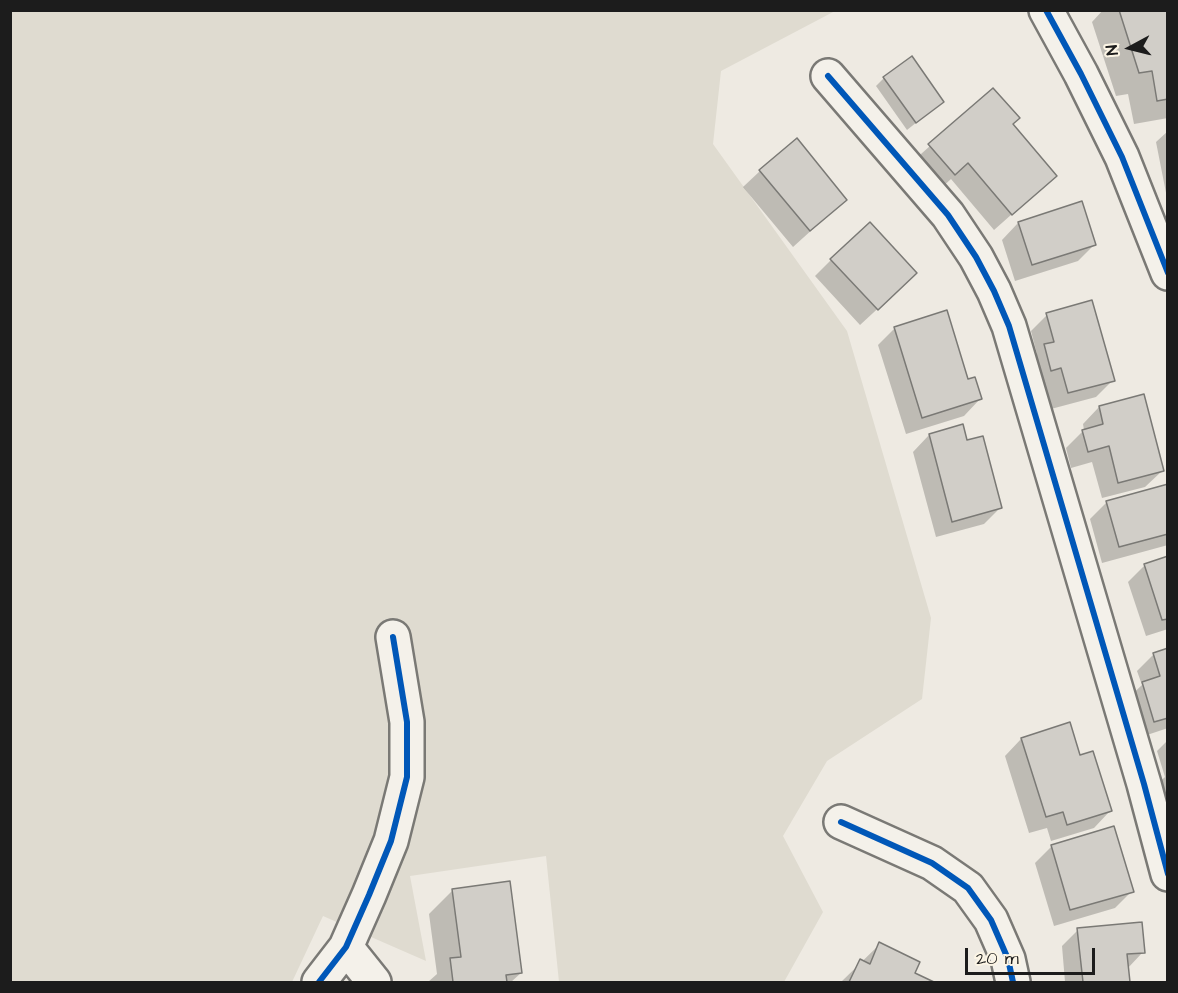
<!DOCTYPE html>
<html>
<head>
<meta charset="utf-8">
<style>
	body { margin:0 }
	#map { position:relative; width:1178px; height:993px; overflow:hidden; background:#eeeae2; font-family:"Architects Daughter",sans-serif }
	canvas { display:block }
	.frame { position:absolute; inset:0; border:12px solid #1c1c1c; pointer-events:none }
	.north { position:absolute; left:1100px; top:18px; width:60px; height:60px; -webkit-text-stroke:4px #fcf5e5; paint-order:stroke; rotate:263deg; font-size:16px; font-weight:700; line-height:24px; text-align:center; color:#1c1c1c }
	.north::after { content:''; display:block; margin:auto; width:21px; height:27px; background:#1c1c1c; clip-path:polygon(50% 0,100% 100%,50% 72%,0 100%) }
	.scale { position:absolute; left:965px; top:948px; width:130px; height:27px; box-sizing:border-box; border:3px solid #1c1c1c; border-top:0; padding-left:8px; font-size:18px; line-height:21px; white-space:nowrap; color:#1c1c1c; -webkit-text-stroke:4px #fcf5e5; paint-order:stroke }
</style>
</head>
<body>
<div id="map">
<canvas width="1178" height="993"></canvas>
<div class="frame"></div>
<div class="north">N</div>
<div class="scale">20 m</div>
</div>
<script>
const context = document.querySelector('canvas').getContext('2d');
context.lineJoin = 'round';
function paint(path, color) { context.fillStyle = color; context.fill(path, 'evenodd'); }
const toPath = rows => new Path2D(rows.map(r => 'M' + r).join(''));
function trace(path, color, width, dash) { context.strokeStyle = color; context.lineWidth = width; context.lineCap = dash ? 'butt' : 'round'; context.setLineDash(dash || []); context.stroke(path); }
const green = toPath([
	[10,11,835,11,721,71,713,144,847,331,931,618,922,699,827,761,783,836,823,912,784,982,559,982,546,856,410,876,426,961,323,916,292,982,11,982]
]);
const shadow = toPath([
	[1103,10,1168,10,1168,118,1134,124,1128,94,1116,96,1092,22],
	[884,78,942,102,907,130,876,86],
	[993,90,1011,124,1055,176,994,230,951,179,938,191,912,162],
	[1168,131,1168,203,1156,142],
	[760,171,845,200,793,247,743,187],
	[1018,223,1095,244,1078,261,1015,281,1002,240],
	[831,260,899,289,860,325,815,276],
	[946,312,967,381,980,399,964,416,906,434,878,345,894,329],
	[1047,315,1113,380,1096,397,1051,409,1045,384,1035,387,1029,362,1037,354,1031,331],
	[1099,407,1162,471,1145,487,1102,498,1092,462,1071,468,1066,448,1084,430,1083,424],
	[962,426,966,442,1001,507,984,524,936,537,913,452,929,435],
	[1168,485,1168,545,1102,563,1090,519,1107,502],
	[1168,558,1168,629,1146,636,1128,582,1145,565],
	[1168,650,1168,728,1138,738,1126,700,1142,685,1137,671,1154,654],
	[1069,724,1079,757,1110,811,1094,828,1051,841,1047,828,1029,833,1005,756,1021,739],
	[1168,740,1168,813,1149,792,1165,777,1157,751],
	[1052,846,1132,891,1115,908,1054,926,1035,863],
	[453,890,521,973,511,982,428,982,437,974,429,914],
	[1078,930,1143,952,1127,969,1128,982,1065,982,1062,946],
	[880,944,913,974,931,982,841,982]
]);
const building = toPath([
	[1119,10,1168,10,1168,99,1157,101,1152,71,1139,73,1119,10],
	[912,56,944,102,916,123,883,77,912,56],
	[993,88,1020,118,1013,124,1057,176,1012,215,968,163,955,175,928,144,993,88],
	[797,138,847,200,810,231,759,170,797,138],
	[1082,201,1096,245,1032,265,1018,222,1082,201],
	[870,222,917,273,878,310,830,259,870,222],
	[1092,300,1115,381,1068,393,1061,368,1051,371,1044,344,1054,342,1046,313,1092,300],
	[947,310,968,379,975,377,982,399,922,418,894,327,947,310],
	[1144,394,1164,471,1118,483,1109,446,1088,452,1082,430,1103,424,1099,406,1144,394],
	[963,424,967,440,983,436,1002,508,952,522,929,434,963,424],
	[1168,484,1168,534,1119,547,1106,501,1168,484],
	[1168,556,1168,619,1162,620,1144,564,1168,556],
	[1168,648,1168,718,1154,722,1142,682,1160,676,1153,653,1168,648],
	[1070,722,1080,755,1093,751,1112,811,1067,825,1063,812,1046,817,1021,738,1070,722],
	[1114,826,1134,892,1070,910,1051,845,1114,826],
	[510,881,522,973,506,975,507,982,453,982,450,958,461,957,452,889,510,881],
	[1142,922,1145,953,1127,954,1130,982,1083,982,1077,928,1142,922],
	[879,942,920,962,915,973,934,982,849,982,860,959,870,964,879,942]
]);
const street = toPath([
	[828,76,948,215,976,257,994,291,1009,326,1144,784,1168,874],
	[841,822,932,863,968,888,991,920,1008,959,1013,982],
	[346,947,374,982],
	[319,982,346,947,369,895,391,841,407,777,407,722,393,637]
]);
const secondary = toPath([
	[1046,10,1081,74,1122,157,1168,273]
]);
const cycleway = toPath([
	[1046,10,1081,74,1122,157,1168,273],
	[828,76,948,215,976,257,994,291,1009,326,1144,784,1168,874],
	[841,822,932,863,968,888,991,920,1008,959,1013,982],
	[319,982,346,947,369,895,391,841,407,777,407,722,393,637]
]);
paint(green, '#dfdbd0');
paint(shadow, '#0003');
paint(building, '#d1cec8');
trace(building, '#7a7975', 1.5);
trace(street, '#7a7975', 38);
trace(secondary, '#7a7975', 38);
trace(street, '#f4f1ea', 33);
trace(secondary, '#f4f1ea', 33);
trace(cycleway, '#0057b8', 6);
</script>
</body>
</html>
